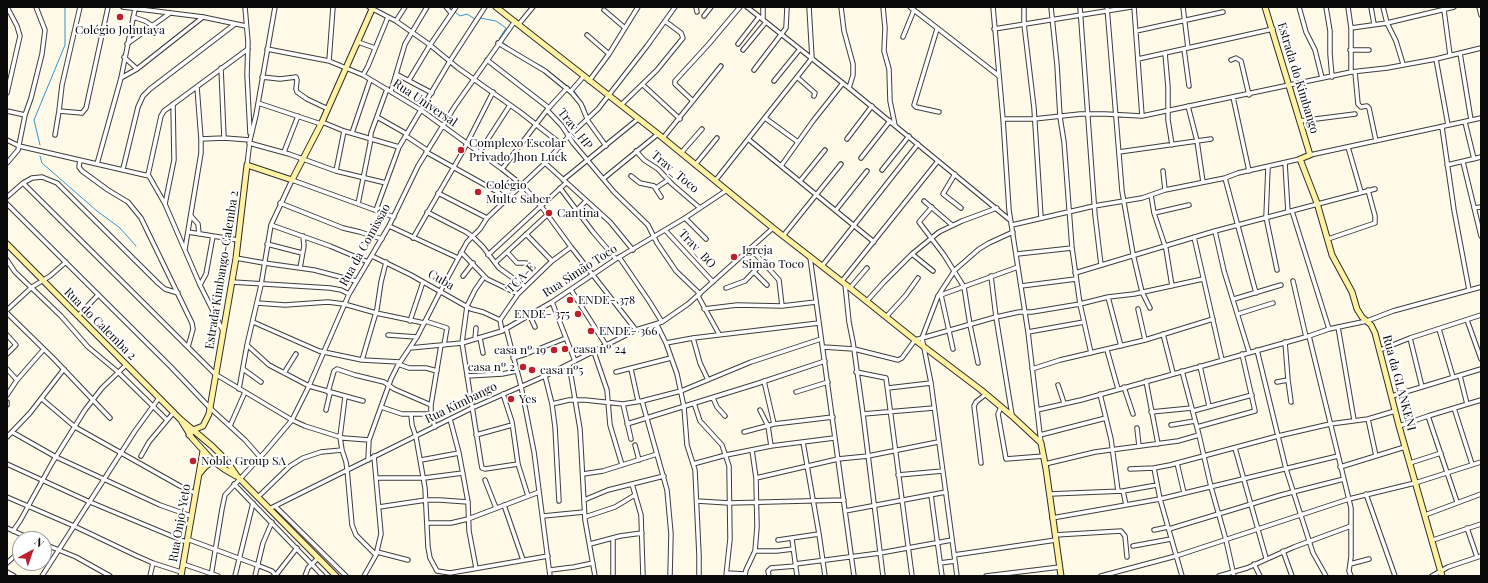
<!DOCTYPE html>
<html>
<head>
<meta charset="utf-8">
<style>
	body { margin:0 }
	#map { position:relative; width:1488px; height:583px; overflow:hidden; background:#fffae8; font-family:"Playfair Display",serif }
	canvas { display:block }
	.frame { position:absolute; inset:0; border:8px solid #0a0a0a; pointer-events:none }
	.north { position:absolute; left:12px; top:531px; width:40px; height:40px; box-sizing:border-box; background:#fff; border:1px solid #9d9d9d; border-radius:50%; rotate:40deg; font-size:11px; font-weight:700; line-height:16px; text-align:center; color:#0a0a0a }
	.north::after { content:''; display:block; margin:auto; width:14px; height:18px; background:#bd202c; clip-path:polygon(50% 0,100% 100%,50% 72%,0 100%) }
</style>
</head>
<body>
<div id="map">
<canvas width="1488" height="583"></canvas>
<div class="frame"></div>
<div class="north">N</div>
</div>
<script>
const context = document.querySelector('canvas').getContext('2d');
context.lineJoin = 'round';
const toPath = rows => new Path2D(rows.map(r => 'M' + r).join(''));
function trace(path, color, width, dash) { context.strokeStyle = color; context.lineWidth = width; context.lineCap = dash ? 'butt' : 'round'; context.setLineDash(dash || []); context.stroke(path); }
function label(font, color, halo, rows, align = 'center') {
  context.font = font + ' "Playfair Display",serif'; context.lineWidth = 4; context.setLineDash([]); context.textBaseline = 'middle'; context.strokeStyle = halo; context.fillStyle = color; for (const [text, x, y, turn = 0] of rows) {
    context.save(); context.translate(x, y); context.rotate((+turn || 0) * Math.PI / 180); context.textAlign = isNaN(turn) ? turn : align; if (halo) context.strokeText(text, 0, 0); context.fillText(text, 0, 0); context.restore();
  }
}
const stream = toPath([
	[449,7,452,10],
	[455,12,460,16,467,14,475,19],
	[480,18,496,21,506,28,499,39,500,40],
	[502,42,509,47],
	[537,64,543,67,575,92,585,107,588,116],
	[595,128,606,142],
	[40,145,34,120,65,45,65,7],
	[40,156,42,163,97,211,120,228,136,246]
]);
const street = toPath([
	[7,7,17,26,20,36,7,93],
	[123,7,203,17,246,26],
	[245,7,248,42,247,75,250,133],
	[369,7,396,21,430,45,458,68,520,112,561,144],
	[446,7,451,13],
	[696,7,697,12],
	[747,7,849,88,1010,220],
	[763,7,763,20],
	[841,7,844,31,853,64,853,75,849,88],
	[883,7,885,28,884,51,889,69,890,101,895,125],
	[910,7,999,76],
	[993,7,1003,119,1009,210,1028,332,1041,443],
	[1024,7,1024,24,1034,108,1041,218],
	[1051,7,1057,65,1060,117,1064,142,1072,248,1080,304,1091,353],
	[1080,7,1095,215,1101,265],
	[1107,7,1122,191,1133,254,1142,292,1150,308],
	[1134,7,1142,116],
	[1183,7,1188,48],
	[1299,7,1306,32,1315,50,1322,78],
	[1326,7,1330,31,1330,54,1332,77],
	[1348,7,1351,28,1351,72],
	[1371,7,1374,24],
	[1383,7,1387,23,1396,41,1403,64],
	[1479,7,1481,15],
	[604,10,625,28],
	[1444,10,1450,55],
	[704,16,711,7],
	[133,17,145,21,153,26],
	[396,21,405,7],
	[519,24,533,7],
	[1351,28,1387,23,1454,7],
	[937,29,914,105,916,107,939,112],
	[994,29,1131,7],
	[1136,31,1223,12],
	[587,35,609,54],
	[903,37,914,10],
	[358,42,375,48],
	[498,43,545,71,572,93,581,104,588,121,606,146],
	[127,44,170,13],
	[738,44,759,17],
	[267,49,329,61,363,75,421,110,502,169,522,185,541,206,571,247,636,330],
	[1184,49,1189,86],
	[743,50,766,22],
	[1350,50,1369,50],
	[1165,53,1168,87,1168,120,1172,145],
	[1460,53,1471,120],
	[124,57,137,69],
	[1138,59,1273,29],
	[1436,59,1448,125],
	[487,60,549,108],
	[1231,60,1236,58,1241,61,1249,95],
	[329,61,333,7],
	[221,68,224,138],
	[754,70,786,28,787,7],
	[1355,72,1358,104,1361,107,1367,106,1369,108,1376,141],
	[396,74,432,93],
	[363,75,368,66,388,17],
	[262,77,280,79,296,77,297,80,296,89,297,92,307,99,328,109],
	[121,78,137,69,203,17],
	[798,78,815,93,814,96],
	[409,80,430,45,456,7],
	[589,81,609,54,638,7],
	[774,81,800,49],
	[643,85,680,119],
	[391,91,405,44,427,7],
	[571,91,584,76],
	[1233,97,1249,171],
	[693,101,675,84,675,81,708,45,740,7],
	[258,103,321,124],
	[621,105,657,70,683,38,681,33,665,21],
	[1188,106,1197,141,1203,182],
	[547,110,562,126,573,143,614,192,648,225,657,243,676,271,700,294],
	[7,111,25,115],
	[59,111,62,85,80,7],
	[377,117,407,134],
	[765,118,798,142],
	[1003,119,1034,119,1080,114,1105,114,1142,116,1351,72,1387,68,1436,59,1481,48],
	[1300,121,1355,114],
	[322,122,344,131,399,147],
	[1465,122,1474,159],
	[1442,127,1454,210,1469,290],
	[352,133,370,80],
	[55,135,59,111,82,113,86,108,108,7],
	[406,136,427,150],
	[663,138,721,66],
	[201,139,224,138,250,140],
	[748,139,874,242],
	[847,139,872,106],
	[7,140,19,146,149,176,165,204,200,285,223,331],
	[249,143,289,154,336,171,386,183],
	[1348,147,1361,192],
	[636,151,644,160,658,169,672,184,700,208],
	[284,152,298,116],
	[426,152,496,191,507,199],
	[1119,152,1211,139],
	[479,153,510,105],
	[681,153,702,129],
	[1310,155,1481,118],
	[861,158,890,121],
	[80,160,79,167,82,171,108,190,128,202,141,218,192,323,193,329,188,347],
	[1463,162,1481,236],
	[7,163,18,150,25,115,31,98,42,54,45,30,36,7],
	[545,163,610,222,633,250],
	[1285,163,1288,212],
	[97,164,121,78,135,9],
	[247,165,250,140,256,115,275,7],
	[695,165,717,138],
	[1447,165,1481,157],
	[781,166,813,121,843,83],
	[1268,167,1266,217,1277,270],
	[123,169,138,107,143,96,150,89,235,24],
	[502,169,547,110,567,88],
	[882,170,909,136],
	[336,171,344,131],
	[1163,171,1165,190],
	[955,174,943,194,961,208],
	[148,175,161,116,164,111,248,49],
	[631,176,640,183,654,186,661,197],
	[1225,178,1256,293],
	[603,179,658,134],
	[563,180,638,119],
	[715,181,812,58,809,7],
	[800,181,825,150],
	[23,183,215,374,292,420,305,426,343,438,369,440],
	[560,188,593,232,616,259],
	[656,188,668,180],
	[438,193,487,218],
	[1151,195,1154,213,1166,249,1172,286],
	[7,197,23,183,32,178,42,177,57,183,159,284,165,289,178,293],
	[924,201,952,225],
	[280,203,343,228,360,232,382,239],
	[7,204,171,367,210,408,245,440,260,457],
	[165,204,174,160,173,104],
	[358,204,370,144,371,133,387,89],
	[932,207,919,222,944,255,964,287,970,325,978,363],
	[1474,208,1481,207],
	[376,210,399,147,450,61,485,7],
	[836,210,867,171],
	[576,211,586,201],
	[1292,211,1329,329],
	[427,212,466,232,473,237,483,247,499,268,524,286],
	[1154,213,1189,205],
	[191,216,198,224,199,234],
	[685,218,706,239],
	[271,225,330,246,368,262],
	[1012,225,1094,206,1142,198,1165,190,1225,178,1238,173,1300,159],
	[389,226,458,258],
	[665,230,713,282],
	[1215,231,1224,271,1249,352],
	[188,232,238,240],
	[526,234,552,261],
	[783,236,841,164],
	[1194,237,1222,360],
	[413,238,463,151,493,92],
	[1328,239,1375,223,1375,216,1368,190],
	[267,244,302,253],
	[185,249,201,153,201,139,197,87],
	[751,249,779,280,782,306],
	[461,252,487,279,518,294],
	[507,252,517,263,526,263],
	[912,254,933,271],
	[1017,254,1072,248],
	[488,255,566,183],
	[372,256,411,275,471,309,483,312,500,320],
	[619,257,649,301,662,322],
	[810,257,854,576],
	[236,258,264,263,314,270,356,281],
	[7,260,15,272,61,316,88,347,118,372,167,420],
	[495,263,547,215],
	[822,266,918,144],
	[300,268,304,246,303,236],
	[754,272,767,285],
	[1075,273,1215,231,1375,189],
	[463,276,473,263],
	[991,276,996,317,1012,415],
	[484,277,475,290,467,306,462,343,481,463,482,468,485,469,518,464],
	[842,281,938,161],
	[1293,281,1306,337],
	[232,282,330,288,341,290,349,294],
	[845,284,849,322,853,342,863,414,883,576],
	[200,285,206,274,213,236],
	[1021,286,1076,279],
	[726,288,745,281,763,262],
	[850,288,867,268],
	[571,290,606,345],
	[941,295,953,349],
	[698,296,719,334],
	[938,296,1018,267],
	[1108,297,1121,346],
	[1234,299,1281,285],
	[867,301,884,282,912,254,939,232,962,221,997,208],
	[552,302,575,361],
	[257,303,285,305,328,302,344,304,376,313,424,323],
	[704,309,737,305,782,306,816,302],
	[1138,309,1145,340],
	[7,310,32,287,50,276,66,262],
	[7,313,54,359,110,418],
	[529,314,535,327],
	[1238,314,1273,303],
	[78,316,98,295],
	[886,317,906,295,918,278],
	[1467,320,1481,359],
	[410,321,423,282],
	[425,321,447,328,444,345],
	[253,322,319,351,362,360,400,362],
	[657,325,666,343,677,374,684,407,687,445,695,470,699,555,699,576],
	[1338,327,1354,420],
	[506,328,521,386,534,452,550,576],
	[1439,329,1453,377],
	[502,331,500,320,518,294,552,261,571,247],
	[1028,332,1084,322],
	[1163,334,1173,373],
	[7,335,16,345,7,354],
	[388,335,417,337],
	[1309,336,1351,508,1351,557,1349,571,1351,576],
	[480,338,483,353],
	[693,338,700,363,708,380],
	[1410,338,1422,387],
	[475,339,476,328],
	[1285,342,1288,380,1291,402],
	[666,343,693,338,819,323],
	[247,345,269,365,309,386,363,401],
	[823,347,854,349,898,360,902,358,915,340,996,317,1019,312,1032,312,1080,304,1108,297,1134,294,1203,279],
	[410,348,462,343,502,331,552,302,616,259,685,218,727,190],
	[1107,350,1118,389],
	[1257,350,1286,469,1313,553,1326,576],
	[1380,350,1410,338,1481,315],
	[594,352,607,390,610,425,622,465],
	[513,358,526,354,566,338],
	[362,360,377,309,381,282,386,262],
	[398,364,409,368,426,368,437,371],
	[569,364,580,429,585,520,595,576],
	[1200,366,1209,406],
	[7,369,17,380,44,349],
	[243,369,261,382],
	[631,369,638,401],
	[1032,369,1060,360,1145,340,1213,319],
	[1182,371,1199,435,1211,487,1226,540,1234,576],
	[616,372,671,358],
	[856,372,886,378,912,576],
	[284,373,296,354],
	[467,376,502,374,517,371],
	[545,376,552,404,555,427,559,501],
	[1460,376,1467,404],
	[764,381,774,424],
	[1146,381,1158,444],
	[1277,382,1288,380],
	[1058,385,1064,403],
	[1124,387,1133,414],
	[888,388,931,383],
	[239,389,247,345,261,285,271,225,292,180,394,217],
	[328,392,334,371,337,369,355,375,384,382,394,389,431,405],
	[796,392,828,382],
	[503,394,512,422,518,464,528,496],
	[1100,394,1111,439,1118,491],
	[7,395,17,380],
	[1392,396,1481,369],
	[345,397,340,437,342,450,346,462,347,469,352,525,356,535,376,555],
	[713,398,717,407,725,416],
	[42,399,75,427,180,486,195,493],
	[642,401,667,490,671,534,670,576],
	[7,402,7,405],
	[694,403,700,421,722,445,729,466,730,539,726,576],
	[552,404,569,400,585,400,623,404,642,401,681,391,751,362,821,339],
	[623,404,631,439],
	[381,407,402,414,431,414],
	[1001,407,998,414,1006,459,1044,456],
	[1454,408,1472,464],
	[326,410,330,393],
	[760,410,768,426,771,446],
	[1037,410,1081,400,1309,336,1329,329,1367,321,1393,311,1481,287],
	[1193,411,1252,395],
	[1151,412,1192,408],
	[863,414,934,408],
	[411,415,412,425,416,437,425,488,428,547,430,558,437,571,450,573,548,556],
	[1428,416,1457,502],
	[450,419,459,453,468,502,469,531,476,568],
	[1368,419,1376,456],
	[627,424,756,384,825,361],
	[1171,425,1195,421],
	[230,426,245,392],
	[1399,426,1428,416,1481,400],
	[435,427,431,414,431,405,441,345],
	[1197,427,1255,411,1242,354],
	[1137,428,1139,446],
	[12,432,56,457,160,505,191,516],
	[744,432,774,424,833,417],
	[476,435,512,425],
	[1040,435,1106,418],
	[7,437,30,413,64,369],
	[803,442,819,534,825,576],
	[635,445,639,460],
	[1235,448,1266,558],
	[141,456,149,442,174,412],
	[368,460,369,440,391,379,397,367,417,337,440,292,467,242,480,229,487,218,545,163,569,136,598,109,647,46,675,7],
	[421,460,459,453],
	[981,463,974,406,976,402,986,394],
	[1177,463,1184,493],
	[1410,463,1441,453],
	[7,464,90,502,186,542],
	[693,464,726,455,771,446,834,438],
	[1045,464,1095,452,1178,441,1199,435],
	[1340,467,1405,447],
	[1154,468,1160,499,1182,576],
	[1130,469,1154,468,1170,465,1278,436,1330,424,1368,419,1395,411],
	[583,474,603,471,657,454],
	[898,475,943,471],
	[377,478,424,478,463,473],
	[756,478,838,459,868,456,938,442],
	[485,480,496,508],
	[234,484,323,576],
	[632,484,641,515,643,576],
	[1123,491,1126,505],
	[1050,494,1123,491,1157,485],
	[1366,494,1395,576],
	[931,495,942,576],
	[7,497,74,526,137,556,153,563,181,572],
	[258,497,290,466,303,458,321,452,342,450],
	[584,500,608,490,664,476],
	[697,501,729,503,844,500],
	[504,505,523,560],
	[275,506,346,576],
	[379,507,426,500,440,500,468,502],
	[269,509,472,408,545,376,636,330,662,322,688,304,773,228],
	[845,511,946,492],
	[1425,515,1481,494],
	[543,516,584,512],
	[585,517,615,507,635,495],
	[1052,518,1160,499,1338,456],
	[427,523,451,523,468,519,539,492],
	[7,528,31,539],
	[1467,528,1477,557],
	[1169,529,1281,495,1344,479],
	[1154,530,1168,527],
	[13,531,20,521,52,463,85,410,102,388,126,365],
	[1055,535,1121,531,1125,536,1127,557],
	[613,538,613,576],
	[187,539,257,565,272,571,276,576],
	[792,539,797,576],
	[778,540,819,534],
	[1433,540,1481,524],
	[44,544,76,557,110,576],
	[590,544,620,536,642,533],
	[1133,546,1171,539],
	[755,551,777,551,793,549],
	[1283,551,1292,576],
	[377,552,408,560],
	[954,555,1056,540],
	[7,563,20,551],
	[940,563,955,561],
	[183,564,218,576],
	[795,564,880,553,952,540],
	[1254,564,1260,576],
	[1350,564,1369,559],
	[550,570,574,567,593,563],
	[7,572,14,576],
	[727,573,745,574],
	[276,575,297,548],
	[42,576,135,431,159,398],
	[150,576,153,563],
	[211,576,222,509,225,495,265,452,292,420,309,386,349,294,389,226,418,166,455,106,515,21],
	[235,576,253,503],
	[255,576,263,543,272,522],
	[305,576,308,568,318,558],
	[364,576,376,555,381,534,374,456],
	[745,576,746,570,755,551,757,527,756,478,752,450],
	[769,576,768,571,771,568,796,566],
	[957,576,931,383,922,338,938,296,955,270,979,249,989,243,1013,232],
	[986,576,1060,567],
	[1101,576,1176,556,1349,499,1415,483,1481,462],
	[1219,576,1247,568,1294,547,1351,526],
	[1432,576,1448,567,1481,556]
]);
const secondary = toPath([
	[496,7,658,134,773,228,845,284,915,340,981,390,1012,416,1041,443,1046,469,1061,576],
	[1265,7,1310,155,1300,159,1317,203,1332,255,1352,292,1357,309,1362,317,1371,325,1375,333,1399,426,1442,576],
	[7,244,180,419,212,446,226,460,237,476,336,576],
	[182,422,192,438,213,461,224,469,236,476],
	[189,435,193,430,203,426,209,414,236,258,247,165,292,180,322,122,373,7],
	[200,473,205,467,213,461],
	[181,576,203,451]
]);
const markers = [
	[120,17,4,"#bd202c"],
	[461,150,4,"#bd202c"],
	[478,192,4,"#bd202c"],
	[549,213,4,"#bd202c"],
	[734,257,4,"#bd202c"],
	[570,300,4,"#bd202c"],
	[578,314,4,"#bd202c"],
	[591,331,4,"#bd202c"],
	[565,349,4,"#bd202c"],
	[554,350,4,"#bd202c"],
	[523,367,4,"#bd202c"],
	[532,370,4,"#bd202c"],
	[511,399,4,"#bd202c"],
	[193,461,4,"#bd202c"]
];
const poiNames = [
	["Colégio Johutaya",120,30,"center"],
	["Complexo Escolar",469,143],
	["Privado Jhon Luck",469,157],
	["Colégio",486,185],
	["Multe Saber",486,199],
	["Cantina",557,213],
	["Igreja",742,250],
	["Simão Toco",742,264],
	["ENDE- 378",578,300],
	["ENDE- 375",570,314,"right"],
	["ENDE- 366",599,331],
	["casa nº 24",573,349],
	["casa nº 19",546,350,"right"],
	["casa nº 2",515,367,"right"],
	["casa nº5",540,370],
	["Yes",519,399],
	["Noble Group SA",201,461]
];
const streetNames = [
	["Estrada do Kimbango",1298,78,73],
	["Rua Universal",425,103,34],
	["Trav_HP",575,129,52],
	["Trav_Toco",675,172,40],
	["Rua da Comissão",365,245,-61],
	["Trav_BO",697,249,47],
	["Estrada Kimbango-Calemba 2",222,270,-81],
	["Rua Simão Toco",580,271,-33],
	["TCA-E",521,278,-46],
	["Cuba",441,280,30],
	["Rua do Calemba 2",100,324,45],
	["Rua da GLANKENI",1399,383,75],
	["Rua Kimbango",461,403,-26],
	["Rua Onjo-Yeto",180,523,-80]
];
trace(stream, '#3195d0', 1);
trace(street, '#3d3d3d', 5.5);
trace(secondary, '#2c2c2c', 7);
trace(street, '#fff', 3.5);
trace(secondary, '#fff2a3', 5);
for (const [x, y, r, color] of markers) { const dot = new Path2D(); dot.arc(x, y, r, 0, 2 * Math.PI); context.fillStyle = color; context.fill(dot); trace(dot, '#fff', 1.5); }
label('12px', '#0a0a0a', '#fff', poiNames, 'left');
label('12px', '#0a0a0a', '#fff', streetNames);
</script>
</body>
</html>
